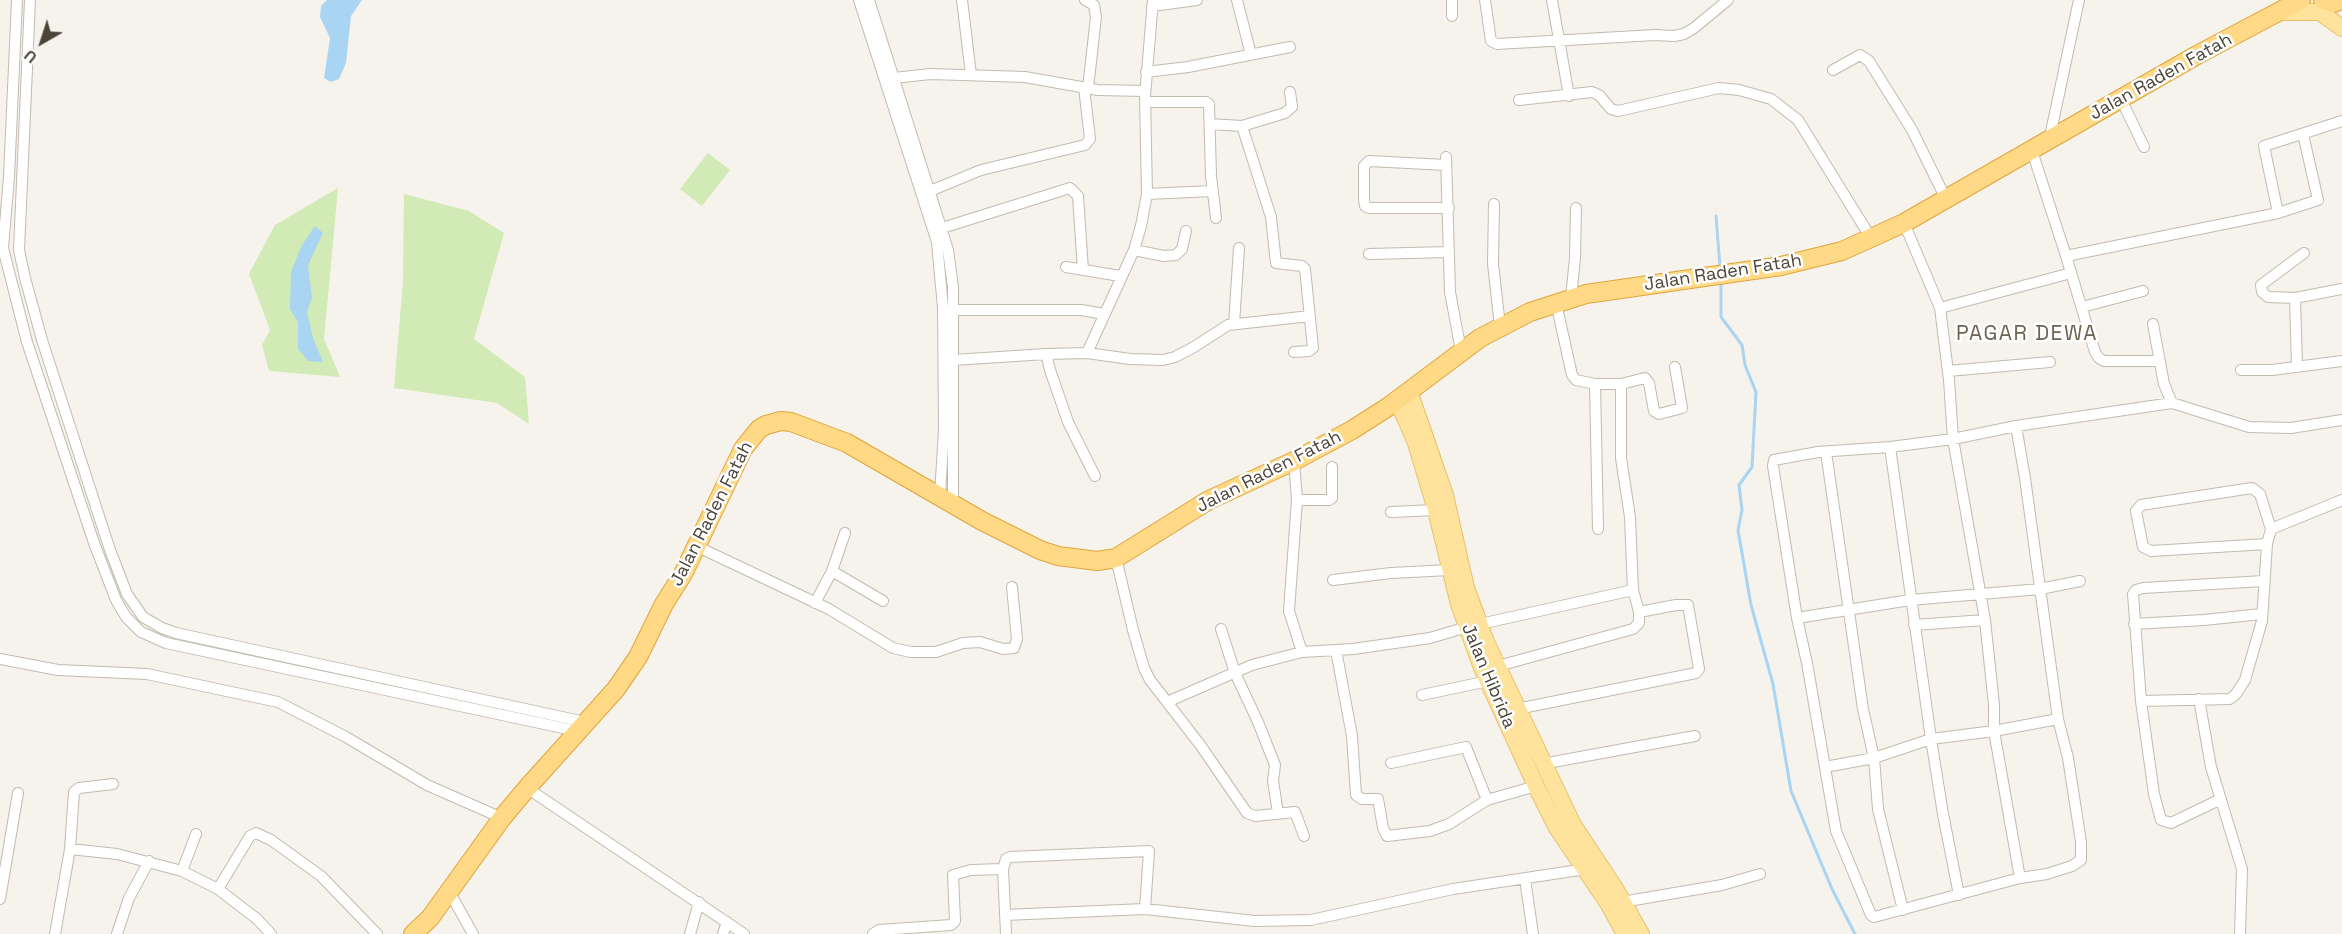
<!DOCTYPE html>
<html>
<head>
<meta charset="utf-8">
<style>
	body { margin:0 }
	#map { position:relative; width:2342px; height:934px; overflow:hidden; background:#f6f3ec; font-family:"Space Grotesk",sans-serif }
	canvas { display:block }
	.north { position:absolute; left:12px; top:12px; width:60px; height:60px; -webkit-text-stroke:4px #fff; paint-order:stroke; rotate:219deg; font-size:16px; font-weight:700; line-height:24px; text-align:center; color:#4b4439 }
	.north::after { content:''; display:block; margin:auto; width:21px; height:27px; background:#4b4439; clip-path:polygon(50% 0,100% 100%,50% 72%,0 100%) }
</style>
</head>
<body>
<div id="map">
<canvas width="2342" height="934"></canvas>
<div class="north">U</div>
</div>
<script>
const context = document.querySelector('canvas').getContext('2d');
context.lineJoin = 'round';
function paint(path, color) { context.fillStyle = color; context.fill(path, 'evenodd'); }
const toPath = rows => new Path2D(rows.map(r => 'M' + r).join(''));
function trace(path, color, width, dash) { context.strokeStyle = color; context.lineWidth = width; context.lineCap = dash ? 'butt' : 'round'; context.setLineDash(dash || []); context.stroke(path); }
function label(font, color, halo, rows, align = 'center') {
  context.font = font + ' "Space Grotesk",sans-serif'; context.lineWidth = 5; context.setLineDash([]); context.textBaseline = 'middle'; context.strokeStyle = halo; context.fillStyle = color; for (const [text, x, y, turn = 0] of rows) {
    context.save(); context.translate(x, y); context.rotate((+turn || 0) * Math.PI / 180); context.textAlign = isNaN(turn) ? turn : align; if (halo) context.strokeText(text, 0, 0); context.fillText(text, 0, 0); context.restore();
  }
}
const green = toPath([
	[708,153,730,170,702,206,680,189],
	[338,188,324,339,340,377,269,371,262,345,270,330,249,274,275,225],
	[404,194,469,211,504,233,474,339,525,377,529,424,497,403,394,388,403,281]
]);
const water = toPath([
	[327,0,362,0,351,16,346,63,339,79,331,82,324,78,330,38,320,17,321,6],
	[315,226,323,233,308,265,312,298,307,312,313,338,323,362,308,361,298,349,298,322,290,309,291,272,302,245]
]);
const stream = toPath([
	[1716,216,1720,267],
	[1721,282,1721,317,1742,345,1745,365,1756,392,1752,467,1739,485,1742,510,1738,530,1751,605,1773,684,1791,791,1832,889,1855,934]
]);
const minor = toPath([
	[17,0,9,177,3,248,27,342,94,543,116,600,126,617,141,632,166,643,577,731],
	[30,0,19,250,25,278,42,340,110,550,127,594,143,617,162,628,176,633,585,722],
	[859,0,937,242,943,308,944,430,940,495],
	[869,0,948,250,953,287,953,503],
	[962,0,971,75],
	[1085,0,1094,5,1096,17,1088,88],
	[1237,0,1251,55],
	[1485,0,1491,41,1497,44,1655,35,1674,36,1684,34,1694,28,1728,0],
	[1552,0,1569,96],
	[1152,6,1197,0],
	[1452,16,1452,0],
	[1833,70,1860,55,1869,61,1912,130,1946,199],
	[1146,72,1188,67,1290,47],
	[894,78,930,74,1025,77,1098,90,1145,91],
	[2121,99,2144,147],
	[1519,100,1592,92,1599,95,1611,109,1618,111,1719,88,1739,90,1771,99,1798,120,1871,238],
	[1145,102,1206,102,1209,104,1211,176,1216,218],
	[1210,124,1242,126,1285,113,1292,107,1290,92],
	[1242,126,1271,217,1276,263,1302,266,1305,269,1313,348,1309,351,1294,352],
	[2049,141,2079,0],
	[2032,151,2066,256,2278,213,2264,146,2342,121],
	[1446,157,1450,292,1461,351],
	[1446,165,1369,161,1364,166,1364,200,1365,206,1369,208,1449,208],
	[930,191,981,170,1085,145,1090,139,1084,87],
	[1147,194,1212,191],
	[1494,204,1493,264,1500,326],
	[2278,213,2318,200,2303,134],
	[1904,223,1940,308,2071,273],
	[942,228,1070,188,1078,196,1083,270],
	[1134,250,1164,256,1176,255,1182,249,1186,231],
	[1369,254,1449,252],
	[2066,256,2095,352,2099,358,2104,361,2160,361],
	[1066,267,1120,276],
	[1571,298,1575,258,1576,208],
	[2295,298,2342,289],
	[1556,303,1572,375,1576,380,1595,384,1621,384,1645,378,1649,383,1654,411,1659,414,1682,408,1675,367],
	[2082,307,2143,291],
	[1940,308,1949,380,1953,439,1985,620,1994,705,1994,731,2020,878],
	[954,310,1081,310,1104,314],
	[1234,324,1239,248],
	[2153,324,2164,384,2172,403],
	[1087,353,1130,359,1163,360,1175,357,1194,347,1228,325,1310,316],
	[1046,354,1087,353,1134,250,1141,226,1147,194,1145,96,1153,0],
	[953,360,1046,354,1050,370,1068,422,1095,476],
	[2297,367,2295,298,2268,297,2262,292,2261,285,2304,253],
	[2241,370,2272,370,2342,361],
	[1948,371,2050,362],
	[1595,384,1598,529],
	[2016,426,2025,478,2058,719,2068,758,2081,842,2081,860,2072,866,2047,874,2020,878,1874,917,1871,915,1836,831,1807,663,1797,618,1773,466,1774,460,1818,452,1890,447,1953,439,2016,426,2172,403,2249,427,2291,428,2342,420],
	[1890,447,1931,739,1943,814,1959,895],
	[1826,452,1863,709,1874,758,1878,809,1903,910],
	[1294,461,1297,500,1289,611,1302,652],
	[1297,500,1329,500,1332,498,1332,467],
	[1391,512,1436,510],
	[2271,529,2260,494,2252,488,2141,505,2136,511,2143,547,2151,551,2267,544,2271,529,2342,500],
	[696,546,829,609,893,648,911,652,936,652,963,643,980,642,1003,649,1014,648,1017,639,1012,587],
	[1116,558,1133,630,1144,668,1150,680,1201,746,1247,813,1255,816,1295,812,1304,836],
	[832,571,845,533],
	[1333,580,1391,573,1449,570],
	[815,603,832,571,883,601],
	[1797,618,1910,600,2040,589,2080,581],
	[2134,624,2204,620,2261,614],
	[1914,625,1985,620],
	[1221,629,1235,673,1258,722,1275,765,1273,781,1278,813],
	[1336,650,1352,736,1356,795,1362,799,1378,799,1383,828,1387,836,1430,831,1449,824,1487,800,1536,786],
	[0,659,58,670,147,674,278,702,346,737,427,785,502,818],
	[1498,666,1633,629,1639,623,1639,612],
	[1422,695,1488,681],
	[2199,699,2211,767,2242,869,2240,934],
	[2141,701,2230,699,2236,694,2245,680,2262,621,2267,544],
	[1167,702,1252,665,1302,652,1353,649,1430,638,1467,627,1633,590],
	[1517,709,1696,673,1699,669,1688,605,1676,605,1639,612,1638,608,1633,590,1630,517,1621,458,1621,384],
	[1391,763,1466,747,1487,800],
	[1542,764,1695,736],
	[1825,767,1874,758,1931,739,1994,731,2058,719],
	[527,788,744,934],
	[2221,799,2171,823,2161,820,2154,794,2141,701,2133,594,2136,590,2143,588,2264,581],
	[70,849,117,854,182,871,196,834],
	[182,871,218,889,257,919,271,934],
	[1525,879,1533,934],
	[218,889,250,836,256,833,271,840,321,876,377,934],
	[450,893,473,934],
	[0,899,18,793],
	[1622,902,1722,885,1760,874],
	[1005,915,1145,909,1255,921,1311,920,1453,889,1586,869],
	[55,934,70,849,74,792,79,788,113,784],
	[117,934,129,898,149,861],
	[690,934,699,902],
	[723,934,727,922],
	[873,934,879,930,951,925,955,921,953,875,971,870,1003,869],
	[1006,934,1003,869,1006,859,1010,857,1149,851,1145,909]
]);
const primary = toPath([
	[2278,12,2320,12,2342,28],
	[1409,391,1445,495,1466,588,1486,642,1573,825,1614,887,1641,934],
	[1397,399,1416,443,1436,510,1459,604,1482,668,1536,786,1557,828,1608,903,1625,934]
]);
const trunk = toPath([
	[2323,0,2334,3,2341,0],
	[413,934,430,918,502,818,527,788,616,689,638,657,664,604,683,574,743,449,759,429,766,425,781,421,791,422,847,443,982,521,1040,550,1058,556,1097,561,1116,558,1209,500,1294,461,1352,430,1388,407,1480,338,1530,312,1586,294,1781,266,1842,251,1904,223,2197,55,2301,0]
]);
const streetNames = [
	["Jalan Raden Fatah",2161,77,-29],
	["Jalan Raden Fatah",1723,273,-9],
	["Jalan Raden Fatah",1269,472,-27],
	["Jalan Raden Fatah",712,514,-63],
	["Jalan Hibrida",1488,676,67]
];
const quarterNames = [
	["PAGAR DEWA",2027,334]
];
paint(green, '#d2eab5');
paint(water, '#a9d4f2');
trace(stream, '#a9d4f2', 3);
trace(minor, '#c2bbae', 12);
trace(primary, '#e6c16a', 18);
trace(trunk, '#e0a43c', 20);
trace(minor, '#fff', 10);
trace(primary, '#ffe39c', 16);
trace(trunk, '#ffd985', 18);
label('18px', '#4b4439', '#fff', streetNames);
context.letterSpacing = '1.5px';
label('21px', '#6e6250', '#fff', quarterNames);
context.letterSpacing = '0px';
</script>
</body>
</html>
